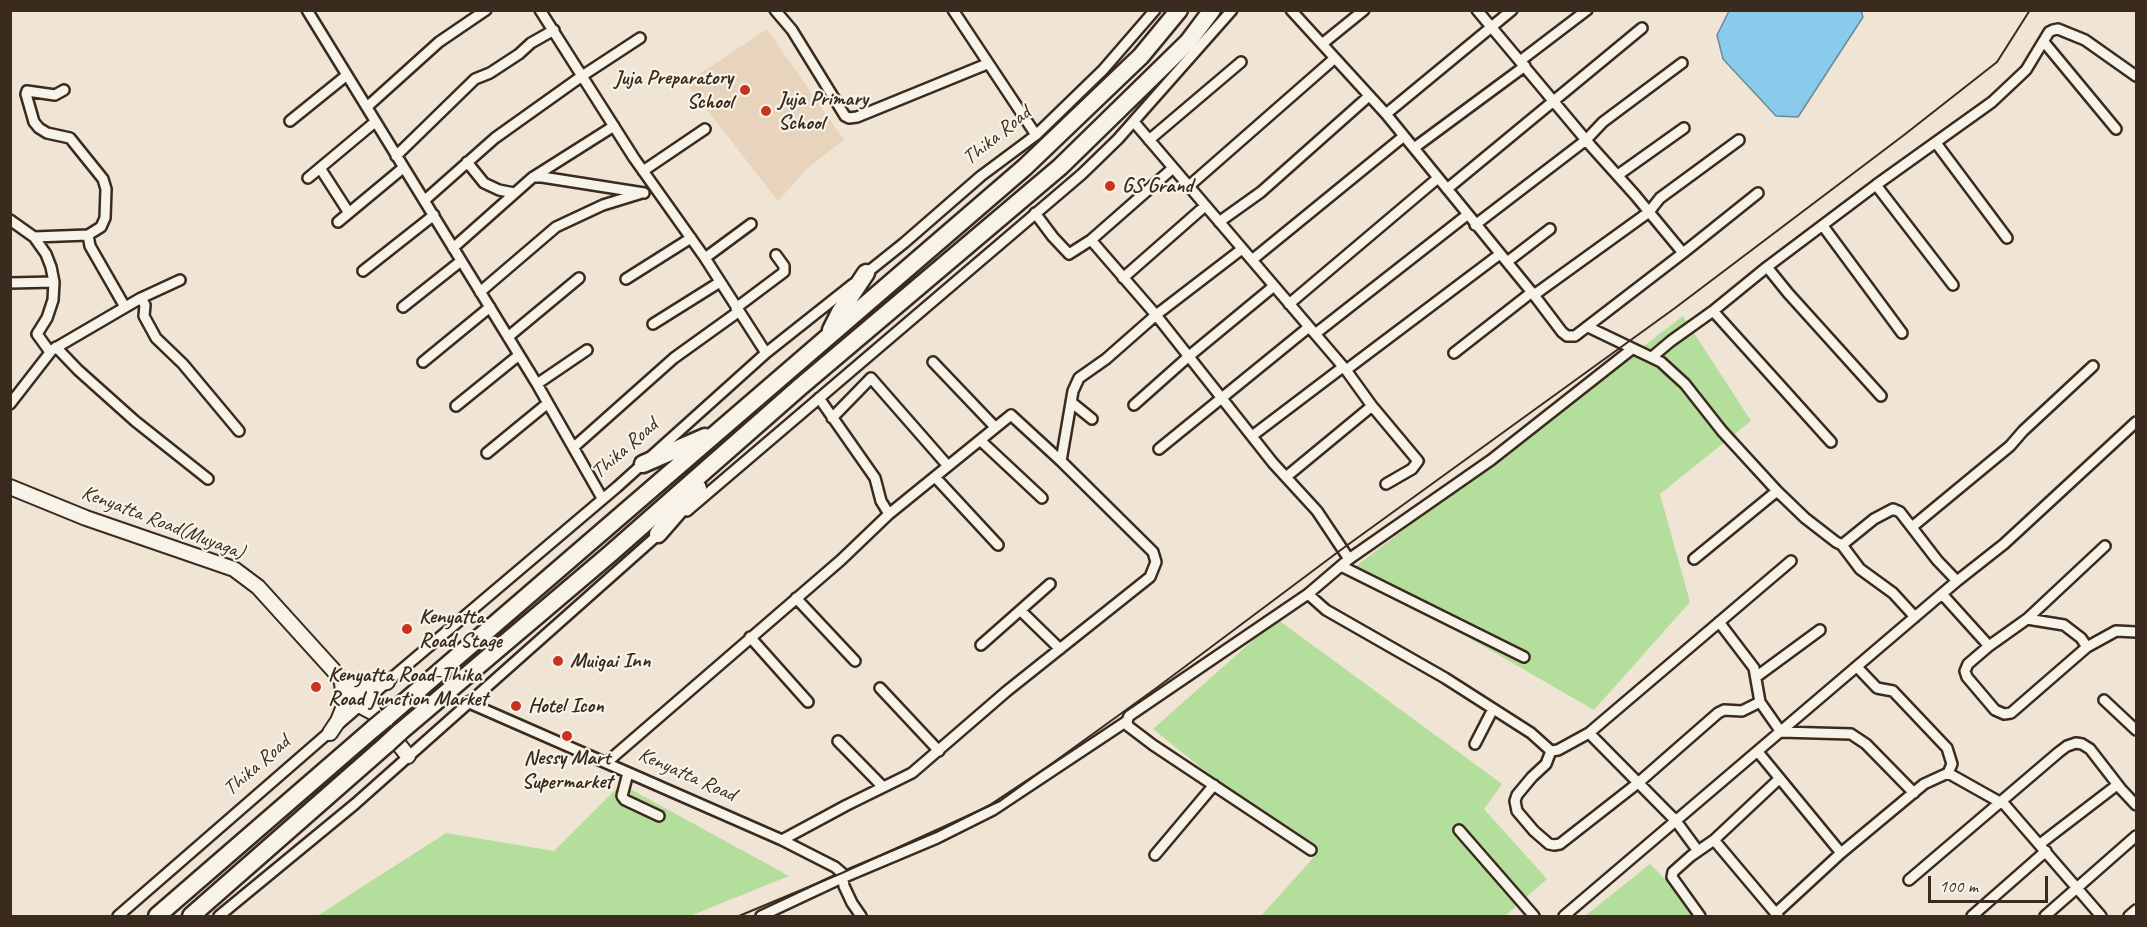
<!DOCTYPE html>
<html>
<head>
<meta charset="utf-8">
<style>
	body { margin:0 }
	#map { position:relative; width:2147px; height:927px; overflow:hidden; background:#f0e5d4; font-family:Caveat,sans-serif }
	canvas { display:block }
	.frame { position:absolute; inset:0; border:12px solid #3b2a1e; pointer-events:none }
	.scale { position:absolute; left:1928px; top:876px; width:120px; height:27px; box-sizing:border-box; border:3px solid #3b2a1e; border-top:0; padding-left:8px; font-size:18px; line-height:21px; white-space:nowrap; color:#3b2a1e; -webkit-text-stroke:4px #f7f3e8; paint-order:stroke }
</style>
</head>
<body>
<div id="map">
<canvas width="2147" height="927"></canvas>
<div class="frame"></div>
<div class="scale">100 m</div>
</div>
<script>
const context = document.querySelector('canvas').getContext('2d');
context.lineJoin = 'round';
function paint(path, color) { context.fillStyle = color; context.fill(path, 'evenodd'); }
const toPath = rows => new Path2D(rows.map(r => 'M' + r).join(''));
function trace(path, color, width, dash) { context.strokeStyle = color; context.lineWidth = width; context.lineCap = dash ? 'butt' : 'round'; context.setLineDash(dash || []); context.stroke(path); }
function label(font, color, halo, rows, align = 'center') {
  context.font = font + ' Caveat,sans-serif'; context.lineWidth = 4.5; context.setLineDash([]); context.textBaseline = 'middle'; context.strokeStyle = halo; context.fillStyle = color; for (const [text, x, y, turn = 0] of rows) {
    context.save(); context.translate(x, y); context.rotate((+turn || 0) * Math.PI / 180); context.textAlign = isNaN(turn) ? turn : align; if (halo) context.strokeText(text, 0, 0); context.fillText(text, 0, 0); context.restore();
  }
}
const built = toPath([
	[767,29,844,140,809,167,778,201,686,83]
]);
const green = toPath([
	[1683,316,1751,421,1660,494,1690,602,1594,710,1351,570],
	[1277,619,1502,784,1484,809,1547,879,1505,916,1261,916,1313,858,1153,729],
	[621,784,789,876,690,916,317,916,446,833,554,851],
	[1650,864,1701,916,1585,916]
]);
const water = toPath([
	[1861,10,1863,17,1798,117,1776,116,1723,59,1717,35,1729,11,1861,10]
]);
const minor = toPath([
	[307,10,537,384,602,498],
	[540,10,634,158,705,258,766,353],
	[775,10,792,30,845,116,849,118,857,117,987,64],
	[953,10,1036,135],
	[1291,10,1386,114,1534,295,1562,332,1567,336,1575,336,1683,253,1635,195,1591,146,1477,10],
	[2044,42,2116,129],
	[1322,44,1364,10],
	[1520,61,1587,10],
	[368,106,439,42,486,10],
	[1386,114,1512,10],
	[290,121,347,75],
	[1134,122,1346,370,1372,406,1418,461,1412,469,1386,484],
	[1149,140,1241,62],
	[1936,143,2007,238],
	[1414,148,1525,66],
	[396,156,475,79,490,73,519,54,531,43,554,30],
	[467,162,484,183,499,190,514,193],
	[320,168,349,213],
	[643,171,705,129],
	[1618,175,1684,128],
	[535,176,614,126],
	[308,178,375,122],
	[1876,185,1953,285],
	[1189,186,1335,58],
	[1447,189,1642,28],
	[425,200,495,138,582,76,640,38],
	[1035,213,1053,237,1069,254,1091,240,1156,315,1273,463,1317,511,1349,559],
	[10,220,34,237,46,254,51,267,54,282,53,300,47,318,37,334,50,352],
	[338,222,403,168],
	[1219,222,1261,192,1369,96],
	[1475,225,1586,140,1603,122,1682,63],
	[1823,226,1902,333],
	[88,235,90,246,125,307],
	[34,237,88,235,101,227,105,218,106,189,103,179,70,138,47,133,39,128,34,122,26,94,27,91,55,95,64,90],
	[1091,240,1173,168],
	[453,248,533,177,542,177,644,193],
	[1683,253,1758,193],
	[705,258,751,224],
	[1252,260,1404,136],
	[1507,262,1550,229],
	[1767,267,1788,293,1881,396],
	[363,271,434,215],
	[864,275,904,243,981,176,1036,135,1103,70,1155,10],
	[1123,278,1205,206],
	[626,279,691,238],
	[10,283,54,282],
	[480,292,556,227,603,205,642,193],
	[1534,295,1649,212,1660,198,1739,140],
	[141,298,145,305,144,316,156,338,183,364,239,431],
	[1289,304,1438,178],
	[403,307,461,261],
	[736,308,784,272,784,266,776,255],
	[1713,311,1831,442],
	[653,324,720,282],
	[1588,327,1661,362,1685,384,1722,431,1777,491,1805,518,1836,542,1842,545,1874,519,1893,509,1900,512,1937,560,1957,581],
	[1315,334,1467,215],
	[508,337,579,278],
	[56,347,78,370,135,421,208,479],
	[1632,349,1491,460,1349,559,1308,594,1326,610,1445,678,1531,733,1551,751,1558,750,1589,733,1676,821,1698,851],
	[1454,353,1532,292],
	[1652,357,1671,341,1713,311,1767,267,1876,185,1992,102,2026,70,2049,32,2053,30,2058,29,2085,40,2136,76],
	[423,362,490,307],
	[933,362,995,427],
	[1346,370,1500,254],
	[537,384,587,350],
	[1071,402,1092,419],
	[10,404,52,350,141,298,180,280],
	[1134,405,1188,357,1274,286],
	[456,406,519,355],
	[832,418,871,378,948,466],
	[1252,436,1343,367],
	[981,441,1042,498],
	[574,447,674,358,738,312],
	[1159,449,1309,327],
	[487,453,548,403],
	[1061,461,1073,391,1079,378,1106,359,1156,315,1242,249],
	[935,477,998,545],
	[1286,477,1372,406],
	[687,511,1082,174,1118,139,1232,10],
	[1912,527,2010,446,2023,431,2093,366],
	[1842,545,1860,569,1893,593,1915,617],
	[1694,559,1777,491],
	[1341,566,1524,657],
	[1308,594,1129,716,1127,721,1128,726,1153,745,1311,850],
	[1942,594,1989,646],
	[796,598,855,661],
	[1021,611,1060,649],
	[2027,619,2064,625,2081,638,2087,647,2011,713,2004,714,1995,710,1967,677,1965,671,1968,664,1989,646,2027,619],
	[2027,619,2105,546],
	[1719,622,1754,668,1760,702,1781,732,1851,734,1866,744,1914,793],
	[750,637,808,702],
	[981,645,1050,584],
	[2087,647,2116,631,2136,632],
	[1756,677,1820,630],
	[880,688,939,751],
	[2104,700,2136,730],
	[467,702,782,840,835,867,842,873,844,886,852,903,861,916],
	[1589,733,1791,561],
	[838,741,883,787],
	[1475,744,1493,709],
	[1551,751,1546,764,1532,777,1517,795,1515,801,1517,811,1534,831,1549,844,1554,845,1560,844,1638,783,1718,713,1724,710,1742,711,1760,702],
	[1758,752,1841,853,1924,784,1948,773,1952,764,1947,748,1893,691,1877,688,1857,667],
	[606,763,841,560,889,514,881,501,875,478,819,398],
	[628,773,622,796,625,800,659,816],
	[1948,773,2005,805,2101,916],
	[1459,830,1534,916],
	[782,840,847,805,912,773,1007,691,1150,577,1156,562,1153,552,1061,461,1011,415,889,514],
	[1714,840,1779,779],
	[2040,844,2117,785],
	[1155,855,1214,785],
	[1909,880,2059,752,2067,746,2076,743,2082,744,2090,749,2121,789,2136,805],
	[1776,913,1841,853],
	[118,916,387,682,617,487,766,353,853,284],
	[219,916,355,804,660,533],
	[761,916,842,878,937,838,993,810,1127,721],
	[1564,916,1957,581,2004,544,2136,422],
	[1700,916,1672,877,1673,872,1691,856,1714,840,1778,916],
	[1972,916,2046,851],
	[2045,916,2136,836],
	[2129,916,2136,910]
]);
const secondary = toPath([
	[10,487,86,518,234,569,258,587,335,672,361,706,374,713],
	[349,681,369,699,374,713,408,756],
	[352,682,367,685,387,682],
	[330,733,338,721,344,706,342,682]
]);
const trunk = toPath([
	[831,330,840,312,866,273],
	[643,464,705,437],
	[658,534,698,488],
	[386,718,1025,167,1141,56,1179,10],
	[400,732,610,554,800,387,1060,167,1188,42,1212,10],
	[157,916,374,728],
	[191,916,387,744]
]);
const rail = toPath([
	[739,916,842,873,1000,801,1155,689,1342,549,1675,308,1904,135,1997,62,2030,10]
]);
const trunkBridge = toPath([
	[374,728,386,718],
	[387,744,400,732]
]);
const markers = [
	[745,90,6,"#c8321e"],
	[766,111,6,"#c8321e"],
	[1110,186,6,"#c8321e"],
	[407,629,6,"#c8321e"],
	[558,661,6,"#c8321e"],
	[316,687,6,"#c8321e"],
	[516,706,6,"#c8321e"],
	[567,736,6,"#c8321e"]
];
const poiNames = [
	["Juja Preparatory",733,78,"right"],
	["School",733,102,"right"],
	["Juja Primary",778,99],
	["School",778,123],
	["GS Grand",1122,186],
	["Kenyatta",419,617],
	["Road Stage",419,641],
	["Muigai Inn",570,661],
	["Kenyatta Road-Thika",328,675],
	["Road Junction Market",328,699],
	["Hotel Icon",528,706],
	["Nessy Mart",567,758,"center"],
	["Supermarket",567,782,"center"]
];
const streetNames = [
	["Thika Road",997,136,-39],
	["Thika Road",625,449,-41],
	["Kenyatta Road(Muyaga)",163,523,21],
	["Thika Road",257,766,-41],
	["Kenyatta Road",687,775,24]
];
paint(built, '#e8d4bd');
paint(green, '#b4de9b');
paint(water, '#8acaeb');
trace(water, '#6a8a99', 1.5);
trace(minor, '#3b2a1e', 14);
trace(secondary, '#3b2a1e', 18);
trace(trunk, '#3b2a1e', 21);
trace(minor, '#f7f3e8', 9);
trace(secondary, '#f7f3e8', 14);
trace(trunk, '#f7f3e8', 16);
trace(rail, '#3b2a1e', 2);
trace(trunkBridge, '#3b2a1e', 21, []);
trace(trunkBridge, '#f7f3e8', 16);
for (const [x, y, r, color] of markers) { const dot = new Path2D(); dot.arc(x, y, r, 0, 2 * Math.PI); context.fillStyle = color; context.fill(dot); trace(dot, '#f7f3e8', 2); }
label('bold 21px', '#3b2a1e', '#f7f3e8', poiNames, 'left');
label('21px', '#3b2a1e', '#f7f3e8', streetNames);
</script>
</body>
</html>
